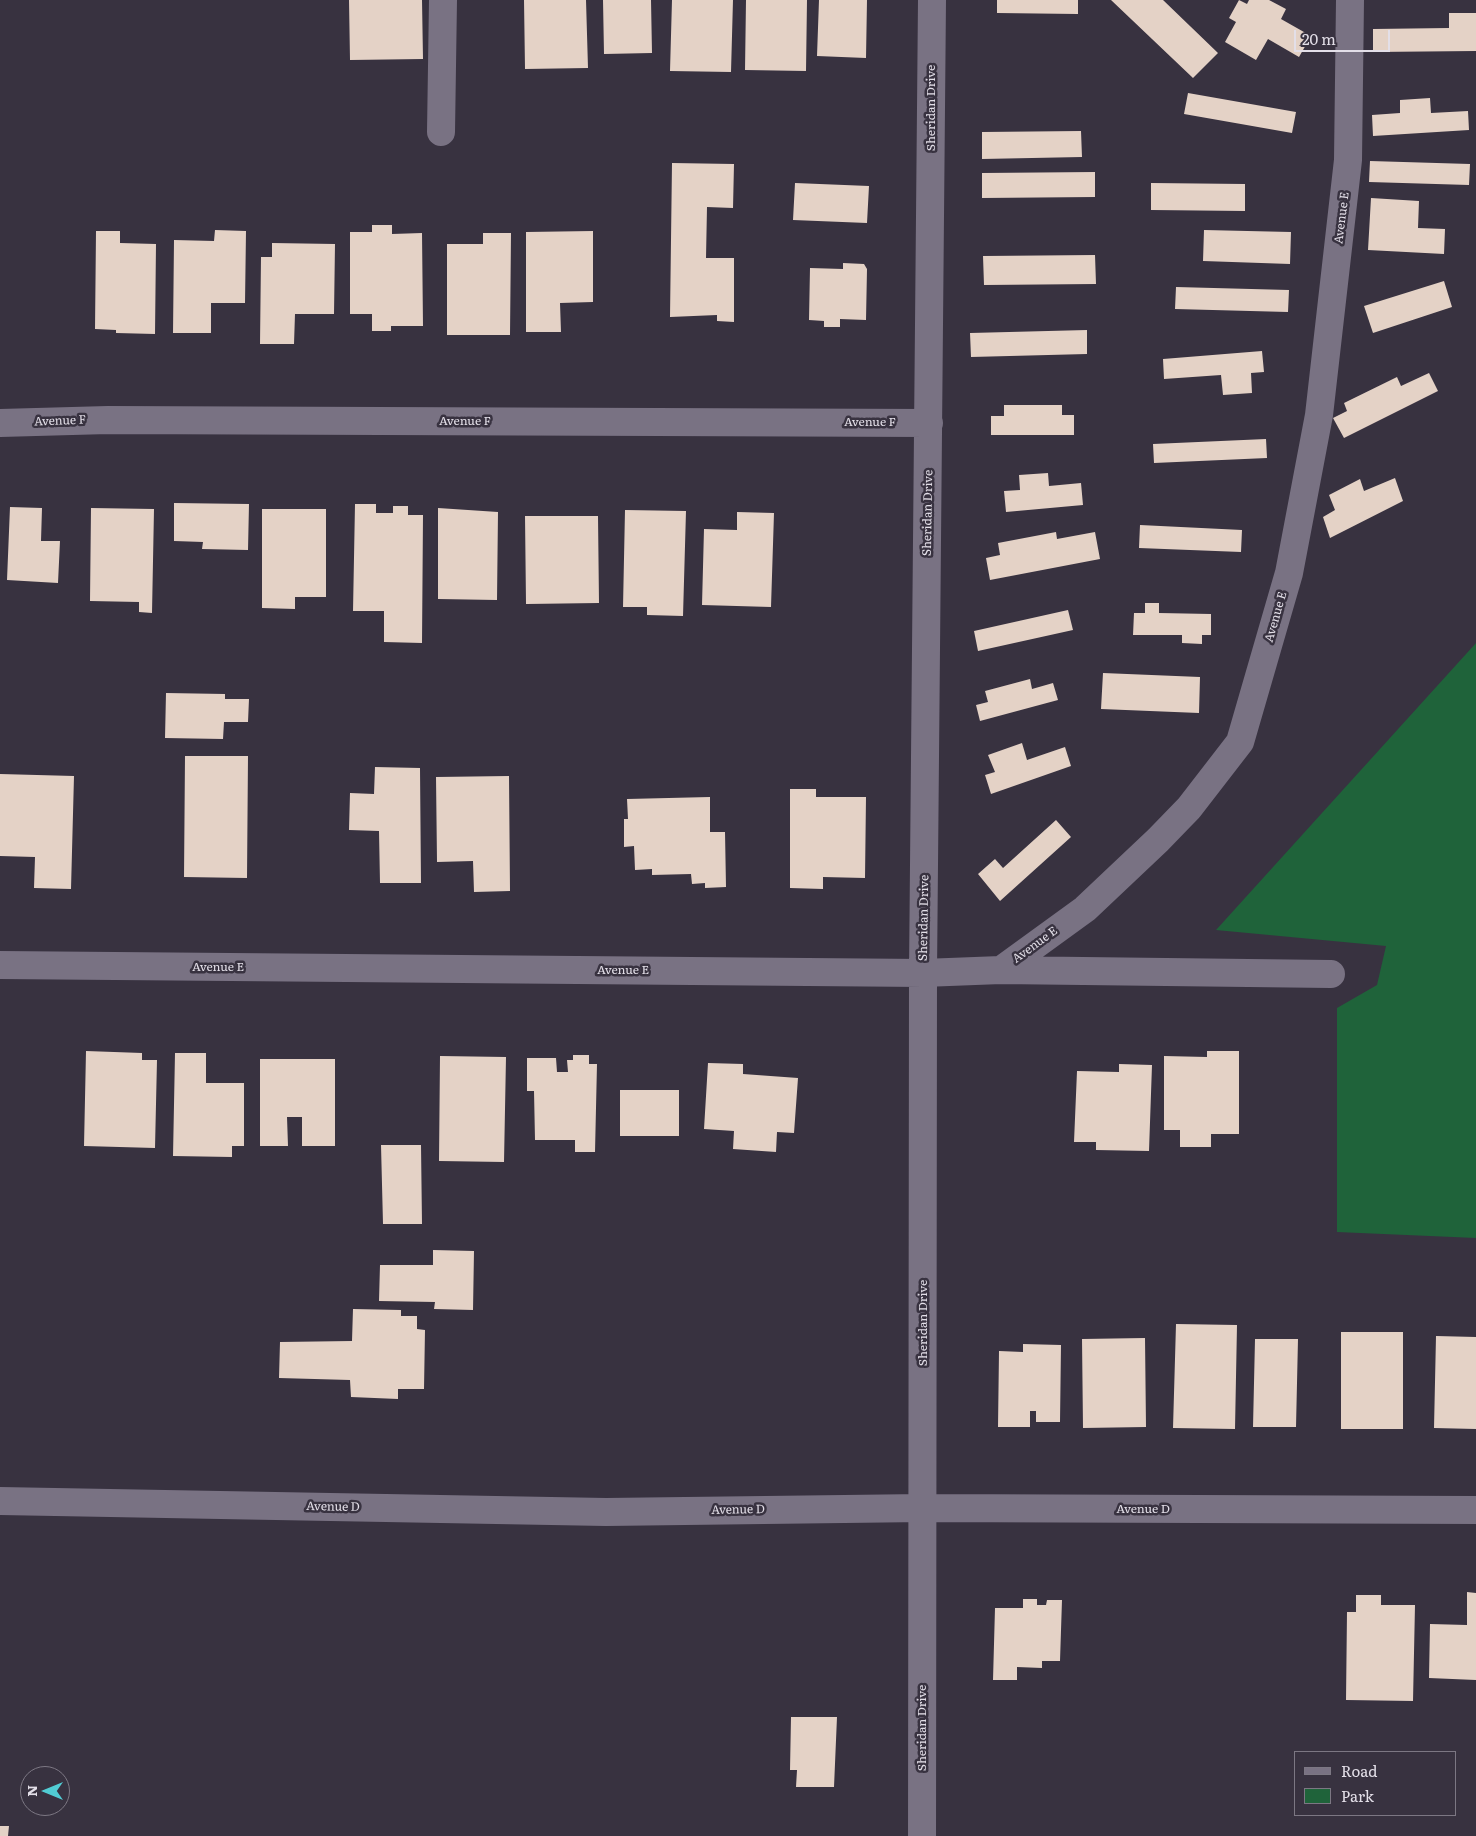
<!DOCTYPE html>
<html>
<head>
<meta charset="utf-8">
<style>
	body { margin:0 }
	#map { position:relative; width:1476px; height:1836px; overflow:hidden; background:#383240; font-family:Literata,serif }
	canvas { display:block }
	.legend { position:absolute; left:1294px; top:1751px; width:162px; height:65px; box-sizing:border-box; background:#383240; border:1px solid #7c7783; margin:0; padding:6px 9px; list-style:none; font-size:15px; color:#e3dfe8 }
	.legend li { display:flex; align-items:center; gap:10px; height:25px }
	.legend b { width:25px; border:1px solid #7c7783 }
	.north { position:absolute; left:20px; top:1766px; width:50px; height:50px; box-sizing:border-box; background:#383240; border:1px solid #7c7783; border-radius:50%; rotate:270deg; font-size:14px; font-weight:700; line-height:20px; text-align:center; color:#e3dfe8 }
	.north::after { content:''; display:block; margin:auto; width:18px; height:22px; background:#51ccd3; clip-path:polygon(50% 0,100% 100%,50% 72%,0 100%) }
	.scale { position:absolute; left:1294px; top:30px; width:96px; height:22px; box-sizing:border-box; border:2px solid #e3dfe8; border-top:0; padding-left:6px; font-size:15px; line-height:18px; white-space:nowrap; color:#e3dfe8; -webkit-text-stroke:4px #383240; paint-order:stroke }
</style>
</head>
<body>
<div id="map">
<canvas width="1476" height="1836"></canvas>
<ul class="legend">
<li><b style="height:6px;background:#797283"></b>Road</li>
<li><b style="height:14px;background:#1f633a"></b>Park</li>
</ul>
<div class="north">N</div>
<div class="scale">20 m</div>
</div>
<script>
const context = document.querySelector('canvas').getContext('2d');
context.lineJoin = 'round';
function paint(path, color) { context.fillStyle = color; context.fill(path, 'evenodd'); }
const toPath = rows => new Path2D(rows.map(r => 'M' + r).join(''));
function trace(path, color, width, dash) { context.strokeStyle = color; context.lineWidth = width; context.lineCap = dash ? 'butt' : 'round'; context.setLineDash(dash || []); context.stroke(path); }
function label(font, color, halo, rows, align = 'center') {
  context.font = font + ' Literata,serif'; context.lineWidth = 5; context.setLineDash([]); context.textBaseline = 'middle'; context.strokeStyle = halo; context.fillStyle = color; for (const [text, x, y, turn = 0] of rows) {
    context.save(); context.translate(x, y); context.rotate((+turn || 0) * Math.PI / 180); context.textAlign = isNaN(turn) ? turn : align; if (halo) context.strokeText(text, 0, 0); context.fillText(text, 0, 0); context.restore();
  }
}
const green = toPath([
	[1476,643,1476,1238,1337,1232,1337,1008,1377,985,1386,946,1216,930]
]);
const building = toPath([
	[349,0,422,0,423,59,350,60],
	[524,0,586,0,588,68,525,69],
	[603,0,651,0,652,53,604,54],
	[672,0,733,0,731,72,670,71],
	[746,0,807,0,806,71,745,70],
	[819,0,867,0,866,58,817,56],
	[997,0,1078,0,1078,14,997,13],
	[1111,0,1163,0,1218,53,1193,78],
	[1239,0,1247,4,1249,0,1269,0,1286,9,1281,19,1311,36,1299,57,1268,39,1256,60,1225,42,1236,22,1229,18],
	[1449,13,1476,13,1476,51,1373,52,1373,29,1449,28],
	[1188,93,1296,112,1292,133,1184,114],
	[1430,98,1431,113,1468,111,1469,130,1373,136,1372,115,1400,113,1400,100],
	[1081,131,1082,157,982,159,982,132],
	[1370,161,1470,164,1469,185,1369,182],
	[672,163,734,164,733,208,707,207,706,258,734,258,734,322,717,321,717,315,670,317],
	[1095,172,1095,197,982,198,982,173],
	[795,183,869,186,867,223,793,220],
	[1151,183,1245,184,1245,211,1151,210],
	[1371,198,1419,201,1418,228,1445,229,1444,254,1368,250],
	[372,225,392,225,392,234,422,233,423,326,391,326,391,331,372,331,372,314,350,314,350,232,372,232],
	[215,230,246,231,245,303,211,303,211,333,173,333,174,240,214,241],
	[1204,230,1291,232,1290,264,1203,261],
	[96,231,120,231,120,243,156,244,155,334,116,333,116,330,95,329],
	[593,231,593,302,560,303,561,332,526,332,526,232],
	[483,233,511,233,510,335,447,335,447,244,483,244],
	[272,243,335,244,334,314,295,314,294,344,260,344,261,257,272,257],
	[1095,255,1096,284,984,285,983,256],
	[843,263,864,264,867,269,866,320,840,319,840,327,824,327,824,321,809,320,810,268,843,269],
	[1444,281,1452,307,1373,333,1364,306],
	[1176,287,1289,290,1288,312,1175,309],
	[1087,330,1087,354,971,357,970,333],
	[1262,351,1264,372,1251,373,1252,393,1223,395,1221,375,1164,379,1163,359],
	[1429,373,1438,391,1344,438,1333,418,1347,411,1344,403,1397,377,1401,386],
	[1004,405,1062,405,1062,415,1074,415,1074,435,991,435,991,416,1004,416],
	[1266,439,1267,458,1154,463,1153,444],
	[1048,473,1049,486,1081,483,1083,505,1006,512,1004,491,1020,490,1019,475],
	[1395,478,1403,501,1330,538,1323,517,1335,510,1329,495,1360,479,1364,491],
	[174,503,249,504,248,550,202,549,203,542,174,541],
	[355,504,376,504,376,513,393,513,393,506,408,506,408,515,423,515,422,643,384,642,384,611,353,611],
	[10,507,42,508,41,541,60,541,58,583,7,580],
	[91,508,154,509,152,613,139,612,139,602,90,601],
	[438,508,498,512,497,600,438,599],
	[262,509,326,509,326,597,295,597,295,609,262,608],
	[625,510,686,511,683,616,647,615,647,607,623,607],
	[737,512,774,513,771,607,702,605,704,529,737,530],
	[525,516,598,516,599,603,526,604],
	[1140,525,1242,530,1241,552,1139,548],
	[1056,532,1057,539,1095,532,1100,559,990,580,986,558,1000,555,998,543],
	[1145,603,1159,603,1159,613,1211,614,1211,635,1202,635,1202,644,1182,643,1182,635,1133,635,1134,613,1145,613],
	[1068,610,1073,630,978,651,974,631],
	[1103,673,1200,677,1199,713,1101,709],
	[1030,679,1032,689,1053,683,1058,700,980,721,976,705,988,702,985,691],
	[166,693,225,694,225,699,249,699,248,722,224,722,223,739,165,738],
	[1022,743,1027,760,1065,747,1071,766,991,794,985,775,995,772,988,755],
	[185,756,248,756,247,878,184,877],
	[375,767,420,768,421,883,380,883,379,831,349,830,350,793,374,794],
	[0,774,74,776,71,889,34,888,35,857,0,856],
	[509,776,510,891,474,892,473,861,437,862,436,777],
	[790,789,816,789,816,797,866,797,865,878,823,877,823,889,790,888],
	[710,797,710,832,725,832,726,887,705,888,705,883,692,884,691,874,652,875,652,869,635,870,634,846,624,847,624,819,628,819,627,799],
	[1056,820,1071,837,1000,901,978,874,995,859,1003,868],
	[86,1051,142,1053,142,1060,157,1060,155,1148,84,1146],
	[1207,1051,1239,1051,1239,1134,1211,1134,1211,1147,1180,1147,1180,1130,1164,1130,1164,1056,1207,1057],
	[175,1053,206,1053,206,1083,244,1083,244,1146,232,1146,232,1157,173,1156],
	[573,1055,589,1055,589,1064,597,1064,595,1152,575,1152,575,1140,535,1140,534,1091,527,1091,527,1058,556,1058,557,1072,568,1072,567,1060,573,1060],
	[440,1056,506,1057,504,1162,439,1161],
	[260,1059,335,1059,335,1146,302,1146,302,1117,287,1117,288,1146,260,1146],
	[708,1063,743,1064,743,1074,798,1078,794,1133,777,1132,776,1152,733,1149,734,1131,704,1129],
	[1119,1064,1152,1065,1149,1151,1096,1150,1096,1142,1074,1142,1077,1071,1119,1072],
	[620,1090,679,1090,679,1136,620,1136],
	[381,1145,421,1145,422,1224,383,1224],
	[433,1250,474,1251,473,1310,434,1309,435,1302,379,1301,380,1265,433,1265],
	[353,1309,401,1310,401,1316,417,1316,417,1329,425,1330,424,1389,398,1389,398,1399,351,1397,350,1380,279,1378,280,1342,352,1341],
	[1176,1324,1237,1325,1235,1429,1173,1428],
	[1341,1332,1403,1332,1403,1429,1341,1429],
	[1436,1336,1476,1337,1476,1429,1434,1428],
	[1145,1338,1146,1427,1083,1428,1082,1339],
	[1255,1339,1298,1339,1296,1427,1253,1427],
	[1023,1344,1061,1345,1060,1422,1036,1422,1036,1411,1030,1411,1030,1427,998,1427,999,1351,1023,1352],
	[1467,1592,1476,1593,1476,1680,1429,1678,1430,1624,1467,1625],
	[1356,1595,1381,1595,1381,1605,1415,1605,1413,1701,1346,1700,1347,1612,1356,1612],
	[1023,1599,1037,1599,1037,1605,1046,1605,1047,1600,1062,1600,1060,1661,1042,1661,1042,1668,1017,1667,1017,1680,993,1680,995,1608,1023,1608],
	[791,1717,837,1717,834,1787,796,1787,797,1770,790,1770],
	[0,1826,9,1826,8,1836,0,1836]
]);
const minor = toPath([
	[441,132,443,0],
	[0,423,108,420,929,423],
	[0,965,923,973,1001,970,1085,909,1158,840,1189,808,1240,742,1289,573,1319,415,1348,160,1350,0],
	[1001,970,1331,974],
	[0,1501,606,1512,923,1508,1476,1510],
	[922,1836,923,973,932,0]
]);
const streetNames = [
	["Sheridan Drive",931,108,-90],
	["Avenue E",1342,218,-83],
	["Avenue F",60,421,-2],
	["Avenue F",465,421],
	["Avenue F",870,422],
	["Sheridan Drive",928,513,-89],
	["Avenue E",1276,617,-74],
	["Sheridan Drive",924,918,-89],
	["Avenue E",1035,945,-36],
	["Avenue E",218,967],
	["Avenue E",623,970],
	["Sheridan Drive",923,1323,-90],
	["Avenue D",333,1507,1],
	["Avenue D",1143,1509],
	["Avenue D",738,1510,-1],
	["Sheridan Drive",922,1728,-90]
];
paint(green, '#1f633a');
paint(building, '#e4d2c6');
trace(minor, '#797283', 28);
label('12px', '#e3dfe8', '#383240', streetNames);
</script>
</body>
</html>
